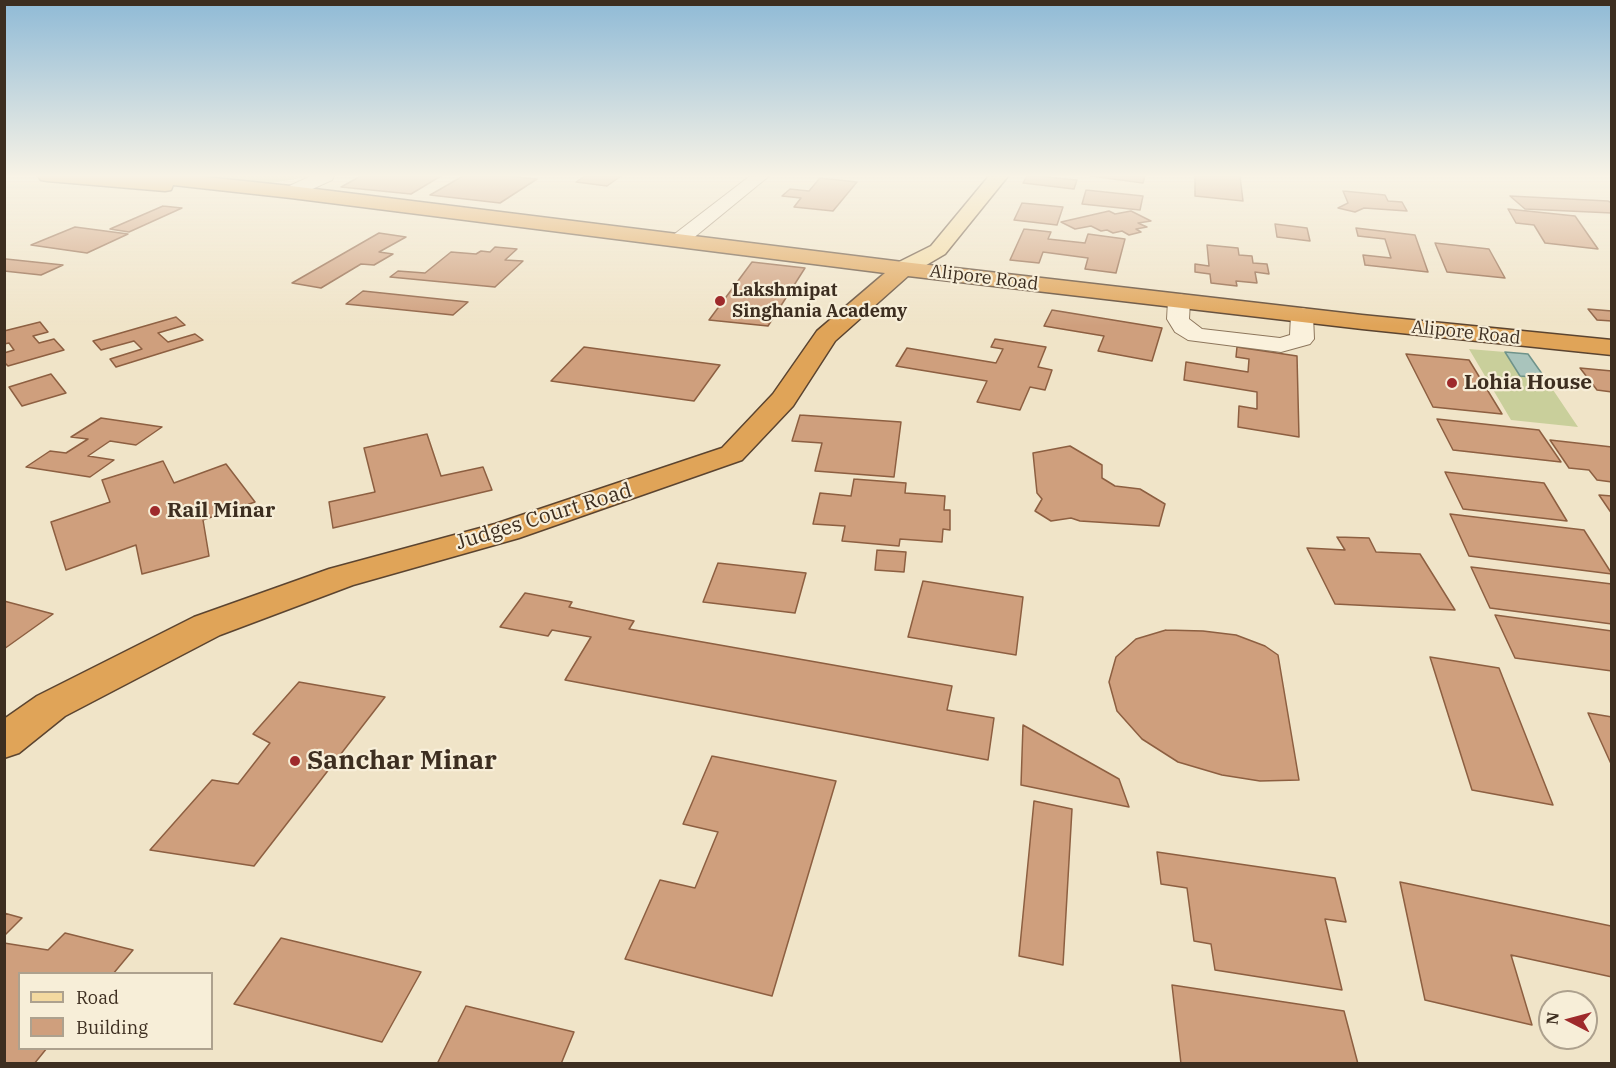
<!DOCTYPE html>
<html>
<head>
<meta charset="utf-8">
<style>
	body { margin:0 }
	#map { position:relative; width:1616px; height:1068px; overflow:hidden; background:#f0e4c8; font-family:"IBM Plex Serif",serif }
	canvas { display:block }
	.frame { position:absolute; inset:0; border:6px solid #3d2e20; pointer-events:none }
	.legend { position:absolute; left:18px; top:972px; width:195px; height:78px; box-sizing:border-box; background:#f7eed8; border:2px solid #ada18e; margin:0; padding:8px 10px; list-style:none; font-size:18px; color:#3d2e20 }
	.legend li { display:flex; align-items:center; gap:12px; height:30px }
	.legend b { width:30px; border:2px solid #ada18e }
	.north { position:absolute; left:1538px; top:990px; width:60px; height:60px; box-sizing:border-box; background:#f7eed8; border:2px solid #ada18e; border-radius:50%; rotate:276deg; font-size:16px; font-weight:700; line-height:24px; text-align:center; color:#3d2e20 }
	.north::after { content:''; display:block; margin:auto; width:21px; height:27px; background:#9e2a2b; clip-path:polygon(50% 0,100% 100%,50% 72%,0 100%) }
</style>
</head>
<body>
<div id="map">
<canvas width="1616" height="1068"></canvas>
<div class="frame"></div>
<ul class="legend">
<li><b style="height:8px;background:#f3d9a0"></b>Road</li>
<li><b style="height:16px;background:#cf9f7d"></b>Building</li>
</ul>
<div class="north">N</div>
</div>
<script>
const context = document.querySelector('canvas').getContext('2d');
context.lineJoin = 'round';
function paint(path, color) { context.fillStyle = color; context.fill(path, 'evenodd'); }
const toPath = rows => new Path2D(rows.map(r => 'M' + r).join(''));
function trace(path, color, width, dash) { context.strokeStyle = color; context.lineWidth = width; context.lineCap = dash ? 'butt' : 'round'; context.setLineDash(dash || []); context.stroke(path); }
function label(font, color, halo, rows, align = 'center') {
  context.font = font + ' "IBM Plex Serif",serif'; context.lineWidth = 4.5; context.setLineDash([]); context.textBaseline = 'middle'; context.strokeStyle = halo; context.fillStyle = color; for (const [text, x, y, turn = 0] of rows) {
    context.save(); context.translate(x, y); context.rotate((+turn || 0) * Math.PI / 180); context.textAlign = isNaN(turn) ? turn : align; if (halo) context.strokeText(text, 0, 0); context.fillText(text, 0, 0); context.restore();
  }
}
const green = toPath([
	[189,176,312,176,272,183],
	[1469,349,1505,352,1520,376,1545,378,1578,427,1511,420]
]);
const water = toPath([
	[1505,352,1528,354,1545,378,1520,376,1505,352]
]);
const building = toPath([
	[361,176,441,176,411,194,341,187,361,176],
	[463,176,507,176,537,179,500,203,430,195,463,176],
	[585,176,621,176,607,186,576,182,585,176],
	[1027,176,1037,176,1077,180,1074,189,1023,183,1027,176],
	[1091,176,1145,176,1143,183,1091,176],
	[1195,176,1240,176,1243,201,1195,196,1195,176],
	[820,178,857,182,833,211,794,207,801,198,782,196,790,189,809,191,820,178],
	[1086,190,1143,196,1140,210,1082,204,1086,190],
	[1343,191,1385,195,1388,201,1402,202,1407,211,1364,208,1355,212,1338,208,1348,203,1343,191],
	[1510,196,1608,201,1612,203,1612,213,1525,209,1510,196],
	[1022,203,1063,207,1057,225,1014,220,1022,203],
	[163,206,182,208,129,232,110,229,163,206],
	[1508,209,1575,216,1598,249,1545,243,1534,225,1516,223,1508,209],
	[1109,211,1115,214,1131,211,1151,221,1138,223,1147,227,1136,229,1141,232,1129,235,1122,231,1113,233,1107,230,1101,231,1091,226,1075,229,1061,222,1109,211],
	[1275,224,1307,228,1310,241,1277,237,1275,224],
	[75,227,128,234,87,253,31,245,75,227],
	[1356,228,1415,235,1428,272,1365,265,1363,255,1391,258,1385,239,1358,236,1356,228],
	[1024,229,1051,232,1048,239,1085,243,1088,234,1125,239,1116,273,1085,269,1088,258,1043,252,1039,263,1010,260,1024,229],
	[379,233,406,237,379,252,393,254,374,265,361,264,321,288,292,283,379,233],
	[1435,243,1489,249,1505,278,1447,272,1435,243],
	[1207,245,1238,248,1239,255,1252,256,1253,263,1267,264,1269,274,1255,272,1257,283,1236,281,1237,286,1211,283,1210,274,1195,272,1195,264,1209,266,1207,245],
	[495,247,517,249,505,260,523,261,495,287,390,277,398,271,425,273,451,252,476,254,481,251,490,252,495,247],
	[4,259,6,259,63,265,41,275,4,271,4,259],
	[752,262,805,268,768,326,709,320,752,262],
	[363,291,468,302,453,315,346,304,363,291],
	[1588,309,1612,311,1612,321,1597,320,1588,309],
	[1052,310,1162,328,1152,361,1098,351,1104,336,1044,326,1052,310],
	[176,317,185,325,158,333,168,342,195,334,203,340,116,367,110,359,142,349,134,341,101,350,93,341,176,317],
	[40,322,48,332,33,336,39,343,54,339,64,350,8,366,4,362,4,353,14,350,9,343,4,344,4,331,40,322],
	[995,339,1046,347,1038,367,1052,370,1045,390,1030,387,1020,410,977,402,987,381,896,366,907,348,996,363,1003,349,991,347,995,339],
	[584,347,643,355,720,365,694,401,551,381,584,347],
	[1237,347,1297,356,1299,437,1238,427,1239,406,1257,409,1257,392,1184,380,1186,362,1248,372,1249,359,1236,357,1237,347],
	[1406,354,1469,360,1502,414,1433,407,1406,354],
	[1580,368,1612,371,1612,392,1597,390,1580,368],
	[51,374,66,393,22,406,9,387,51,374],
	[800,415,901,422,894,477,815,471,822,443,792,441,800,415],
	[101,418,162,427,136,445,110,441,88,456,114,460,90,477,26,467,50,451,66,453,88,439,71,437,101,418],
	[1437,419,1539,430,1561,462,1453,450,1437,419],
	[427,434,441,476,483,467,492,490,333,528,329,502,375,492,364,448,427,434],
	[1550,440,1612,447,1612,482,1597,480,1589,470,1569,468,1550,440],
	[1070,446,1102,465,1102,478,1115,486,1140,489,1165,504,1159,526,1080,521,1071,518,1051,521,1035,511,1042,499,1037,493,1033,453,1070,446],
	[163,461,174,483,226,464,255,502,203,520,209,556,142,574,136,545,66,570,51,522,110,502,102,480,163,461],
	[1445,472,1544,483,1567,521,1463,509,1445,472],
	[854,479,906,483,905,493,945,496,944,510,950,510,950,530,943,529,942,542,900,539,899,546,842,541,845,526,813,524,820,493,851,496,854,479],
	[1599,495,1612,496,1612,514,1599,495],
	[1450,514,1584,530,1612,574,1469,556,1450,514],
	[1337,537,1369,538,1376,552,1420,554,1455,610,1335,604,1307,548,1345,550,1337,537],
	[877,550,906,552,904,572,875,570,877,550],
	[718,563,806,573,795,613,703,602,718,563],
	[1471,567,1612,584,1612,624,1490,608,1471,567],
	[923,581,1023,597,1016,655,908,637,923,581],
	[525,593,572,602,569,607,634,621,629,629,952,686,947,710,994,718,988,760,565,680,591,637,552,630,548,636,500,627,525,593],
	[4,601,53,614,4,649,4,601],
	[1495,615,1612,631,1612,671,1515,658,1495,615],
	[1166,630,1203,631,1236,635,1265,646,1278,655,1299,780,1260,781,1222,775,1178,762,1142,739,1117,711,1109,682,1116,657,1136,639,1166,630],
	[1430,657,1499,668,1553,805,1472,790,1430,657],
	[299,682,385,697,254,866,150,850,212,780,238,784,270,743,253,734,299,682],
	[1588,713,1612,717,1612,766,1588,713],
	[1023,725,1119,779,1129,807,1021,785,1023,725],
	[712,756,836,781,772,996,625,959,660,880,695,888,718,832,683,824,712,756],
	[1034,801,1072,809,1063,965,1019,956,1034,801],
	[1157,852,1335,878,1346,922,1325,919,1342,990,1215,970,1211,944,1194,941,1187,888,1161,884,1157,852],
	[1400,882,1611,926,1612,977,1511,955,1532,1025,1425,1000,1400,882],
	[4,913,22,918,4,936,4,913],
	[65,933,133,950,113,974,20,974,20,1048,47,1048,34,1064,4,1064,4,943,48,950,65,933],
	[281,938,421,972,382,1042,234,1004,281,938],
	[1172,985,1344,1011,1358,1064,1181,1064,1172,985],
	[466,1006,574,1032,561,1064,437,1064,466,1006]
]);
const minor = toPath([
	[311,176,334,176,332,180,297,196,291,197,285,196,282,192,285,188,311,176],
	[750,176,769,176,686,244,672,244,669,240,672,236,750,176],
	[1179,294,1187,296,1190,301,1189,319,1202,329,1280,338,1290,335,1291,315,1294,310,1302,308,1310,310,1313,315,1314,339,1310,344,1281,352,1188,340,1175,332,1167,319,1168,301,1171,296,1179,294]
]);
const major = toPath([
	[989,176,1008,176,945,254,911,274,903,276,895,274,892,269,895,264,931,246,989,176]
]);
const highway = toPath([
	[38,176,195,176,291,186,903,262,1362,315,1612,340,1612,355,1362,329,908,276,835,341,793,406,742,460,519,538,353,585,220,635,65,716,19,753,4,758,4,719,37,696,194,617,329,569,495,524,722,448,773,394,817,331,885,273,291,198,173,185,171,190,165,191,47,181,41,180,38,176]
]);
const markers = [
	[720,301,6,"#9e2a2b"],
	[1452,383,6,"#9e2a2b"],
	[155,511,6,"#9e2a2b"],
	[295,761,6,"#9e2a2b"]
];
const farStreetnames = [
	["Alipore Road",984,278,7],
	["Alipore Road",1466,333,6]
];
const farPoinames = [
	["Lakshmipat",732,291],
	["Singhania Academy",732,312]
];
const poiNames = [
	["Lohia House",1464,383],
	["Rail Minar",167,511]
];
const streetNames = [
	["Judges Court Road",544,517,-17]
];
const nearPoinames = [
	["Sanchar Minar",307,761]
];
paint(green, '#c9cf9b');
paint(water, '#a9c4bc');
trace(water, '#6f938a', 1.5);
paint(building, '#cf9f7d');
trace(building, '#8d5f41', 1.5);
trace(minor, '#8d765c', 2);
trace(major, '#5b4430', 3);
trace(highway, '#5b4430', 3);
paint(minor, '#faf1dc');
paint(major, '#f3d9a0');
paint(highway, '#e0a458');
const sky = context.createLinearGradient(0, 0, 0, 326);
sky.addColorStop(0, '#8fbad6');
sky.addColorStop(0.54, '#f8f3e6');
sky.addColorStop(1, '#f8f3e600');
context.fillStyle = sky;
context.fillRect(0, 0, 1616, 326);
for (const [x, y, r, color] of markers) { const dot = new Path2D(); dot.arc(x, y, r, 0, 2 * Math.PI); context.fillStyle = color; context.fill(dot); trace(dot, '#f7eed8', 2); }
label('18px', '#3d2e20', '#f7eed8', farStreetnames);
label('bold 18px', '#3d2e20', '#f7eed8', farPoinames, 'left');
label('bold 21px', '#3d2e20', '#f7eed8', poiNames, 'left');
label('21px', '#3d2e20', '#f7eed8', streetNames);
label('bold 26px', '#3d2e20', '#f7eed8', nearPoinames, 'left');
</script>
</body>
</html>
